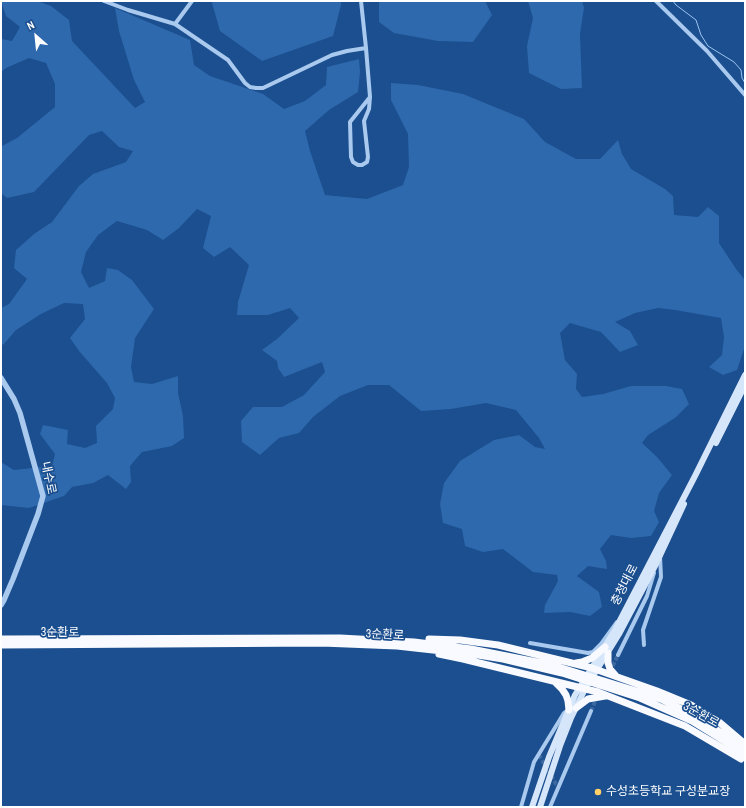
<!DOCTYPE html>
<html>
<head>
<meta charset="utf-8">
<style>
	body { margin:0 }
	#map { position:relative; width:746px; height:808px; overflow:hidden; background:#1b4f8f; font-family:"Archivo Narrow",sans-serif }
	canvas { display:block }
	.frame { position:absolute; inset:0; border:2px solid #fff; pointer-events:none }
	.north { position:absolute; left:16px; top:16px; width:40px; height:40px; -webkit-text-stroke:3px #1b4f8f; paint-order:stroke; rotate:333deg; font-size:11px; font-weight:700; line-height:16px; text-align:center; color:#fff }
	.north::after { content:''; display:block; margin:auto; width:14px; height:18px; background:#fff; clip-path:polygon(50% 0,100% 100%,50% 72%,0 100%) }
</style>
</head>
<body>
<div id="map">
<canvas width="746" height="808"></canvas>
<div class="frame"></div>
<div class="north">N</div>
</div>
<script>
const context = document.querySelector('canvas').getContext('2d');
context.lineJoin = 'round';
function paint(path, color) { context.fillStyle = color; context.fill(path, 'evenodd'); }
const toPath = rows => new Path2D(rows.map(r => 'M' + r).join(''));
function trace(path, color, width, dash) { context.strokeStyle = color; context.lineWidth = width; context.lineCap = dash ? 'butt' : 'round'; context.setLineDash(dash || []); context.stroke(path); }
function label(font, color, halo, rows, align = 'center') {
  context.font = font + ' "Archivo Narrow","Noto Sans KR",sans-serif'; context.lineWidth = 3.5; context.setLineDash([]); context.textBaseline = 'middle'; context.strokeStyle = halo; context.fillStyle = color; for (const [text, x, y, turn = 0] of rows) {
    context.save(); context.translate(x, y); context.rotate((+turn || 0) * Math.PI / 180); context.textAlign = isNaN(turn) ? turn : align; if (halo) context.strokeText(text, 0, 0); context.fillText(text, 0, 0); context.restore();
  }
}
const green = toPath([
	[1,1,37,1,51,6,69,20,72,41,135,108,145,102,134,80,119,31,115,8,190,40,194,65,210,76,263,94,284,109,305,101,326,85,327,67,359,59,360,72,358,92,329,110,305,131,310,151,325,195,367,199,403,185,409,167,408,134,391,100,391,83,418,85,463,94,524,119,545,142,576,159,600,159,618,140,622,154,631,169,665,189,673,196,674,215,698,217,708,207,719,216,719,243,736,269,745,280,745,346,737,370,723,375,709,367,722,355,724,337,721,318,675,310,658,308,635,313,615,322,630,331,638,345,620,352,601,332,570,323,560,333,565,360,577,374,576,389,582,397,603,394,631,386,666,386,682,389,689,404,675,418,648,435,642,443,657,457,672,475,659,493,654,511,659,522,651,536,631,538,611,535,600,549,606,561,607,569,588,566,577,576,599,592,602,607,590,616,570,612,544,613,545,605,558,581,557,575,533,572,503,549,483,552,465,546,462,529,443,523,440,504,444,483,460,461,494,440,519,435,535,447,545,449,539,438,516,410,486,403,451,409,421,411,389,385,368,385,340,396,313,417,299,433,279,438,260,455,242,442,241,421,253,407,282,407,304,395,325,372,322,362,284,377,278,368,277,361,262,350,277,339,299,318,290,308,268,315,237,315,238,302,249,265,230,247,214,257,203,248,211,216,197,209,179,228,163,240,147,230,117,221,98,235,86,252,81,272,89,288,105,281,107,268,118,270,132,280,154,309,135,338,131,367,134,382,152,384,178,376,178,393,183,416,184,438,172,446,142,452,130,466,131,482,126,489,108,475,93,483,72,487,64,496,29,508,1,505,1,462,14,470,52,466,55,454,40,434,43,425,68,430,67,444,85,448,97,443,96,426,113,409,115,398,107,383,79,351,70,338,85,319,83,304,64,303,41,314,16,330,3,345,1,342,1,308,9,304,27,279,14,268,16,250,34,234,52,222,79,186,93,174,126,162,133,151,119,147,102,131,89,135,34,192,7,198,1,193,1,149,2,146,17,138,55,107,55,84,46,63,29,58,6,68,1,72,1,39,12,41,20,27,6,16],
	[213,1,341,1,341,5,333,36,262,61,220,31,212,3],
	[379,1,485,1,492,15,473,42,438,41,394,33,379,22],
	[528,1,582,1,584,8,580,34,582,88,561,89,529,73,527,46,533,18]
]);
const stream = toPath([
	[673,1,676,5,696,20,701,35,708,46,734,62,741,70,742,78,745,83]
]);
const minorTunnel = toPath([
	[605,682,618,655],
	[591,711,597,697],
	[539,755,556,784,560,786]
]);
const minor = toPath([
	[104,1,128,10,175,24,228,60,245,83,250,87,256,88,263,88,332,55,347,51,366,48,361,1],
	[656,1,707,51,745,95],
	[175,24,192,1],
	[366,48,370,97,369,109,364,121,368,157,367,162,362,165,358,165,353,162,351,157,350,122,370,97],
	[530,643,588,653,593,652,601,644,617,622],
	[644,645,643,630,661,577,660,556],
	[618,655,647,596,654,573],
	[521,807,534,762,564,713,568,710],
	[550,807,591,711]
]);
const tertiary = toPath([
	[1,378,14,399,20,413,43,496,38,514,13,579,4,600,1,605]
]);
const secondary = toPath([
	[716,443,745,385],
	[532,807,549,757,575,695,615,630,695,476,745,375],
	[540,807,560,746,571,718,585,689,619,634,656,564,684,504]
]);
const trunk = toPath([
	[1,639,340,638,414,642,471,649,552,665,646,694,663,700,699,718,745,749],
	[429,639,460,640,498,645,592,668,657,691,691,705,719,722,745,744],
	[1,645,322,643,397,646,478,655,503,659,562,673,640,698,692,721,726,742,745,756],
	[608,653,608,663,610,669,616,676],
	[439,654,463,659,598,692,685,726,741,759],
	[576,663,582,662,592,658,605,647],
	[555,682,562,689,566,695,568,701,569,710],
	[576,708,588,699,605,696]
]);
const markers = [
	[598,792,4,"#ffd166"]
];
const streetNames = [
	["내수로",48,478,78],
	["충청대로",625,585,-63],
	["3순환로",60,633],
	["3순환로",385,635,3],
	["3순환로",701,715,29]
];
const poiNames = [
	["수성초등학교 구성분교장",606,792]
];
paint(green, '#2e69ad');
trace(stream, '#9cc4f0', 1);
trace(minorTunnel, '#3d69a0', 4, [4, 2]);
trace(minor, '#a9c9ee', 4);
trace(tertiary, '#a9c9ee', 5.5);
trace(secondary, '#d6e6fa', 6);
trace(trunk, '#f8faff', 7);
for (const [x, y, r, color] of markers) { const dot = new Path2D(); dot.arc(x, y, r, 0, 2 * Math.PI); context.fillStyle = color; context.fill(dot); trace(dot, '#1b4f8f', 1.5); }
label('12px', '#fff', '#1b4f8f', streetNames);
label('12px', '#fff', '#1b4f8f', poiNames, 'left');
</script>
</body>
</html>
